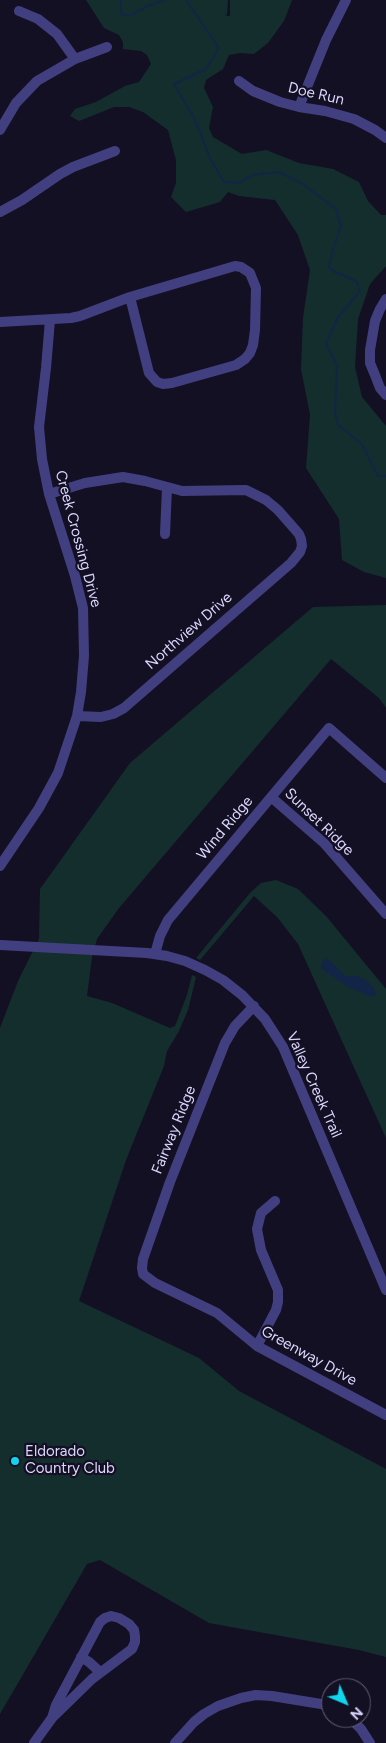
<!DOCTYPE html>
<html>
<head>
<meta charset="utf-8">
<style>
	body { margin:0 }
	#map { position:relative; width:386px; height:1743px; overflow:hidden; background:#141024; font-family:Figtree,sans-serif }
	canvas { display:block }
	.north { position:absolute; left:321px; top:1678px; width:50px; height:50px; box-sizing:border-box; background:#141024; border:1px solid #645f7a; border-radius:50%; rotate:135deg; font-size:14px; font-weight:700; line-height:20px; text-align:center; color:#dbd6fc }
	.north::after { content:''; display:block; margin:auto; width:18px; height:22px; background:#10d5ee; clip-path:polygon(50% 0,100% 100%,50% 72%,0 100%) }
</style>
</head>
<body>
<div id="map">
<canvas width="386" height="1743"></canvas>
<div class="north">N</div>
</div>
<script>
const context = document.querySelector('canvas').getContext('2d');
context.lineJoin = 'round';
function paint(path, color) { context.fillStyle = color; context.fill(path, 'evenodd'); }
const toPath = rows => new Path2D(rows.map(r => 'M' + r).join(''));
function trace(path, color, width, dash) { context.strokeStyle = color; context.lineWidth = width; context.lineCap = dash ? 'butt' : 'round'; context.setLineDash(dash || []); context.stroke(path); }
function label(font, color, halo, rows, align = 'center') {
  context.font = font + ' Figtree,sans-serif'; context.lineWidth = 4.5; context.setLineDash([]); context.textBaseline = 'middle'; context.strokeStyle = halo; context.fillStyle = color; for (const [text, x, y, turn = 0] of rows) {
    context.save(); context.translate(x, y); context.rotate((+turn || 0) * Math.PI / 180); context.textAlign = isNaN(turn) ? turn : align; if (halo) context.strokeText(text, 0, 0); context.fillText(text, 0, 0); context.restore();
  }
}
const green = toPath([
	[86,0,228,0,227,15,224,13,227,16,230,16,230,0,292,0,284,21,268,43,254,54,240,53,229,55,223,69,206,80,204,88,213,107,209,128,213,137,242,154,266,150,299,163,333,169,359,182,368,201,381,215,386,215,386,266,370,284,358,319,355,367,362,397,386,426,386,578,364,572,342,560,339,519,306,468,310,415,301,369,303,318,310,270,298,235,275,200,239,196,228,192,220,202,186,212,171,197,176,183,176,160,168,130,143,112,129,107,114,107,79,121,70,116,75,109,96,102,125,86,139,82,151,64,147,55,141,51,123,49,123,42,119,35,104,28],
	[386,605,386,708,379,698,331,659,119,908,97,939,92,957,87,996,112,1003,170,1028,175,1026,187,995,192,975,196,977,188,1010,179,1031,167,1051,164,1066,126,1160,79,1301,199,1358,239,1391,386,1469,386,1657,359,1650,209,1623,100,1560,87,1564,0,1714,0,1028,18,981,39,939,40,889,130,763,313,607],
	[276,880,298,889,326,916,386,989,386,1138,298,944,277,917,254,896,200,960,196,958,250,893,261,883]
]);
const water = toPath([
	[326,958,336,966,345,976,356,976,364,979,373,987,377,994,372,997,346,986,321,968,323,960]
]);
const stream = toPath([
	[121,0,121,14,130,16,147,6,165,0],
	[186,0,219,48,206,69,174,84,194,118,211,160,224,182,238,183,253,175,279,172,303,184,336,209,341,227,333,249,329,267,335,272,356,281,360,291,338,317,326,343,337,366,335,414,338,425,362,444,378,476,386,476]
]);
const minor = toPath([
	[19,11,38,19,57,34,75,59],
	[239,81,253,91,280,102,299,107,325,111,354,119,375,130,386,138],
	[299,107,326,40,346,0],
	[0,130,16,103,37,81,75,59,107,47],
	[0,212,22,200,60,174,73,167,115,151],
	[235,266,241,267,250,273,256,288,255,330,253,345,250,353,245,359,236,365,172,383,163,384,157,382,149,373,130,297,235,266],
	[386,299,380,309,375,321,370,350,370,363,375,375,380,388,386,395],
	[0,322,71,318,80,316,130,297],
	[49,494,85,483,123,477,145,481,182,491,246,490,266,500,278,510,299,534,301,539,302,546,300,552,291,563,124,708,113,714,101,717,77,716],
	[165,534,167,488],
	[271,797,324,843,386,914],
	[0,866,39,808,58,773,77,716,81,692,84,656,83,608,75,576,49,494,42,459,39,427,46,368,50,320],
	[0,945,147,953,167,956,185,961,205,970,223,980,242,995,265,1019,283,1047,386,1290],
	[155,954,160,936,168,920,329,728,386,778],
	[254,1006,235,1026,225,1043,170,1182,143,1259,142,1268,143,1274,155,1283,217,1313,257,1346,386,1415],
	[257,1346,276,1310,278,1302,278,1290,261,1250,257,1229,261,1213,275,1201],
	[81,1657,89,1662,100,1672],
	[350,1718,361,1729,370,1743],
	[34,1743,52,1718,92,1679,132,1649,135,1642,135,1636,134,1630,129,1624,119,1618,111,1616,105,1618,100,1622,56,1705,52,1718],
	[175,1743,194,1722,204,1714,218,1706,241,1698,256,1695,272,1696,321,1704,331,1707]
]);
const markers = [
	[15,1461,5,"#10d5ee"]
];
const streetNames = [
	["Doe Run",316,94,13],
	["Creek Crossing Drive",78,539,75],
	["Northview Drive",189,631,-41],
	["Sunset Ridge",319,822,44],
	["Wind Ridge",225,828,-50],
	["Valley Creek Trail",314,1085,66],
	["Fairway Ridge",174,1130,-68],
	["Greenway Drive",309,1356,29]
];
const poiNames = [
	["Eldorado",25,1452],
	["Country Club",25,1469]
];
paint(green, '#142e2d');
paint(water, '#122547');
trace(stream, '#122547', 2);
trace(minor, '#423f80', 10);
for (const [x, y, r, color] of markers) { const dot = new Path2D(); dot.arc(x, y, r, 0, 2 * Math.PI); context.fillStyle = color; context.fill(dot); trace(dot, '#141024', 2); }
label('15px', '#dbd6fc', '#141024', streetNames);
label('15px', '#dbd6fc', '#141024', poiNames, 'left');
</script>
</body>
</html>
